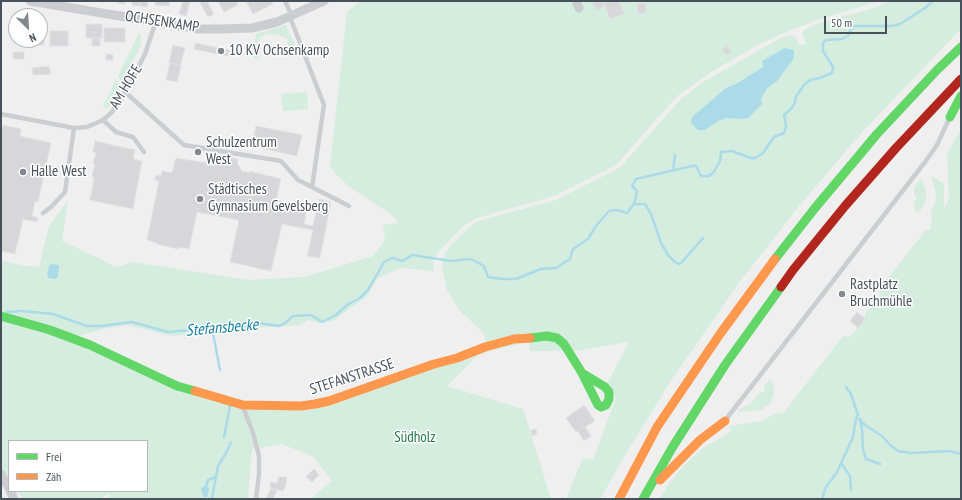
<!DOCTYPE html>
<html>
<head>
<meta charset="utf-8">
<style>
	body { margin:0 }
	#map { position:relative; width:962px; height:500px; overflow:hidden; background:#f0efef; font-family:"PT Sans Narrow",sans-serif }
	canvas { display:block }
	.frame { position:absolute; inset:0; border:2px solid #47515b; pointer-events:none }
	.legend { position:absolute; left:8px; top:440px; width:140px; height:52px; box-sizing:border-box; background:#fff; border:1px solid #b5b9bd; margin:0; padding:5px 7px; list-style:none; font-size:12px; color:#47515b }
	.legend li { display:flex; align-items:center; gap:8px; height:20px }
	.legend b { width:20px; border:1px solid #b5b9bd }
	.north { position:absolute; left:8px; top:8px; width:40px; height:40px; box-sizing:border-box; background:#fff; border:1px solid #b5b9bd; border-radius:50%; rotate:155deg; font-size:11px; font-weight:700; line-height:16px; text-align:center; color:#47515b }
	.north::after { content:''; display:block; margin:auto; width:14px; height:18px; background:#82888f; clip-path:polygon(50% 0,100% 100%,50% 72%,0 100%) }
	.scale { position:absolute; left:824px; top:16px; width:63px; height:18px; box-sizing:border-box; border:2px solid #47515b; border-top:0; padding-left:5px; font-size:12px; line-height:14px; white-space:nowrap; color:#47515b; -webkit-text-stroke:3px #fff; paint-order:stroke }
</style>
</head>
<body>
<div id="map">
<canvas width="962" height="500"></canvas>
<div class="frame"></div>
<ul class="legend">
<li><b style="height:5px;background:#63d668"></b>Frei</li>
<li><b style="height:5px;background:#ff974d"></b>Zäh</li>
</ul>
<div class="north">N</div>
<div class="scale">50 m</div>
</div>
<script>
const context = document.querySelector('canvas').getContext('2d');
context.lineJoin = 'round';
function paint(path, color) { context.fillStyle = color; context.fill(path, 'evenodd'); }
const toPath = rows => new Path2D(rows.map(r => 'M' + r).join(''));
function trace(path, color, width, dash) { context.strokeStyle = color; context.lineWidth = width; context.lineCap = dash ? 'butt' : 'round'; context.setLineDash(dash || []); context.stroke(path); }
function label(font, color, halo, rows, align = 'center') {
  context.font = font + ' "PT Sans Narrow",sans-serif'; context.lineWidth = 3; context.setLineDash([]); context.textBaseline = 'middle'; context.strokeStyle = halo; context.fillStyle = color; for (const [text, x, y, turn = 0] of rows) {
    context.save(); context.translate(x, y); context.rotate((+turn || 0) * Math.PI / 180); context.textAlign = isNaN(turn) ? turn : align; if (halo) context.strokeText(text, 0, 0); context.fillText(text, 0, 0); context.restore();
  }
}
const green = toPath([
	[361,1,880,1,826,17,790,30,756,46,716,69,677,96,620,161,612,167,554,196,477,218,462,227,439,251,433,261,434,271,401,268,378,278,367,296,333,321,319,323,308,320,301,325,226,330,172,336,127,325,108,328,73,337,242,408,255,448,252,449,248,499,110,499,108,494,100,499,24,499,15,491,147,491,147,441,9,441,9,482,1,470,1,261,25,266,39,267,49,226,68,200,62,241,117,267,132,262,249,280,304,277,373,256,385,240,383,225,400,223,388,212,351,188,335,174,330,166,347,12],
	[890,1,961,1,961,29,863,131,800,205,739,283,672,379,627,452,600,499,566,499,583,458,593,460,616,398,608,382,629,342,575,351,530,351,529,342,493,350,478,355,447,386,523,409,551,499,311,499,324,487,332,481,314,457,282,444,258,448,245,408,312,408,487,350,484,334,459,310,447,290,442,265,445,253,452,244,472,225,482,220,556,200,617,169,624,163,681,99,703,82,781,38,788,36,794,36,800,45,803,45,806,43,802,34,803,31,806,29,816,24,874,8],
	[286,25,299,54,298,57,290,56,287,39,278,35,269,34,260,37,257,43,256,55,260,56,260,58,256,59,251,56,256,34],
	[141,34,141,45,122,83,118,76,138,35],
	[116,79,121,86,111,105,107,109,103,107],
	[307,92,308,109,283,111,281,94],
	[961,129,961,499,660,499,666,488,682,467,703,448,731,431,729,426,761,421,775,414,784,412,843,336,846,336,848,338,858,328,865,319,865,314,880,295,879,289,926,230,928,231,931,228,930,225,933,221,931,219,931,211,935,203,936,195,931,175,944,184,944,210,949,198,947,154],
	[922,179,926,190,926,198,923,206,919,213,915,211,914,201,916,201,916,196,914,194,914,188,919,180],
	[769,380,771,380,773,386,774,386,774,393,771,403,761,410,739,412,738,410,739,409,748,405,750,405,760,392,762,393,765,389,764,386]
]);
const water = toPath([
	[785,48,794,50,794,58,777,81,767,88,761,99,762,104,748,118,740,119,727,118,718,121,705,130,698,130,691,123,692,117,726,88,736,84,763,67,762,61],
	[51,264,59,265,58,277,56,279,48,278,47,275,49,267],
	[205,486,208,487,209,489,207,497,204,497,202,493,201,488]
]);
const stream = toPath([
	[673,171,675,155],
	[634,204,645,204,651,214,661,243,668,255,675,262,679,264,682,262,703,238],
	[7,312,22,311,53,314,87,326,101,326,132,322,168,332,239,326,258,323,278,326,284,324,293,316,311,315,322,322,336,315,347,305,360,298,368,290,384,262,392,258,403,261,412,255,451,261,471,259,484,266,488,277,501,279,516,279,541,269,556,268,570,259,573,249,588,239,596,226,609,211,617,210,627,213,634,204,637,191,632,186,636,179,692,166,696,166,701,176,709,176,714,172,720,161,721,152,732,151,751,158,755,158,763,153,774,137,784,133,786,126,784,115,790,110,794,105,796,97,803,86,810,80,820,78,832,73,833,67,823,51,823,43,826,40,842,39,848,36,851,29,855,26,891,26,900,24,925,8,933,1],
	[212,328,220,370],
	[859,419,865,425,882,436,890,445,898,451,911,453,949,451,961,454],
	[860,419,862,430,863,450,866,459,880,464],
	[224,437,230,406],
	[841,463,850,476,851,490],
	[206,486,208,480,216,477],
	[212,499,218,466,226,453,231,442],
	[822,499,826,487,837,472,853,437,856,419,858,415,851,394,846,387]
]);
const building = toPath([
	[117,1,125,1,125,4,117,3,117,1],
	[132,1,140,1,140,6,132,5,132,1],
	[140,1,148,1,147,7,140,6,140,1],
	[156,1,170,1,169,6,155,5,156,1],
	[183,1,190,2,186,16,179,14,183,1],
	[199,1,207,1,214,14,208,17,199,1],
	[218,1,236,1,238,5,224,12,218,1],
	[246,1,271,1,273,4,253,14,246,1],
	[592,1,602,1,604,7,596,10,592,1],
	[603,1,619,1,624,14,610,19,603,1],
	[645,3,646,13,638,14,637,4,645,3],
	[86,24,102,24,102,38,86,38,86,24],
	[104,28,125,28,125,42,104,42,104,28],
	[40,31,44,31,44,45,22,45,22,40,40,40,40,31],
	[50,31,68,31,68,46,50,46,50,31],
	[92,38,100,38,100,46,92,46,92,38],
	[196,43,219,48,217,54,194,49,196,43],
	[173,45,185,48,180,66,169,63,173,45],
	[727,46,731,52,726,55,722,50,727,46],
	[219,48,224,49,223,55,217,53,219,48],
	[224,49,230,50,228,56,223,55,224,49],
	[13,52,24,52,24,59,13,59,13,52],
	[106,54,113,55,113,60,106,60,106,54],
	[170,63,181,66,177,82,166,80,170,63],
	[49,66,51,74,33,75,32,68,49,66],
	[3,125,21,129,20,136,51,143,38,202,35,201,32,216,38,218,38,220,36,222,23,219,15,254,1,251,1,132,3,125],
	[256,126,302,135,297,156,252,146,256,126],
	[95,141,135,150,133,159,142,161,133,209,90,200,94,179,92,176,95,164,93,163,96,153,93,152,95,141],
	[216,155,238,159,237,163,242,171,249,173,249,171,281,179,275,205,278,206,279,201,307,207,304,224,313,226,319,199,331,202,320,258,307,256,313,230,282,224,271,271,230,262,239,220,197,212,189,249,179,247,178,249,157,244,157,243,147,240,159,181,155,180,156,175,161,176,162,171,172,173,176,158,207,163,207,164,214,166,216,155],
	[857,312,865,319,858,328,850,321,857,312],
	[584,405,595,421,585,427,591,436,584,441,578,431,576,432,566,418,584,405],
	[536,429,537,434,532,436,531,430,536,429],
	[314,469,319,475,312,482,306,477,314,469],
	[278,477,287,477,285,487,283,491,270,488,270,482,278,483,278,477],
	[271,488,277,491,273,499,266,499,271,488]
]);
const lane = toPath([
	[285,1,292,16],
	[290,17,324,105,312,187],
	[125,92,184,145,281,161,298,180,349,206],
	[1,114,74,128,87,127,103,120,112,112,119,103,132,79,145,54,156,21],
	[103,120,116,132,133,137,144,152],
	[43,213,51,207,65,192,74,128],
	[243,407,253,433,259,456,259,474,256,499],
	[727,418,925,162,937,145,949,119]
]);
const street = toPath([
	[30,1,198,29,221,29,252,28,277,22,324,1],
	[576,1,579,8],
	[1,474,9,488],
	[10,491,14,499]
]);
const fast = toPath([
	[950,117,961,96],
	[775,259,815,208,877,134,937,70,961,47],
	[1,316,50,330,90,345,177,386,195,391],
	[530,338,547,336,557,338,564,344,582,373,598,405,601,407,606,405,609,399,609,392,605,387,582,373],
	[643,499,672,448,725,365,781,287]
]);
const slow = toPath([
	[195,391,243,405,301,406,315,404,329,401,434,364,457,358,485,347,514,339,530,338],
	[660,480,700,440,725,421],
	[619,499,657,427,720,334,775,259]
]);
const jam = toPath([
	[781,287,793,270,845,206,896,148,961,79]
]);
const markers = [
	[221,51,4,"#82888f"],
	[198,152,4,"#82888f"],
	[23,172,4,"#82888f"],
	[200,199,4,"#82888f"],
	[842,294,4,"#82888f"]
];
const streetNames = [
	["OCHSENKAMP",162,22,9],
	["AM HOFE",126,87,-59],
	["STEFANSTRASSE",352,377,-18]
];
const poiNames = [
	["10 KV Ochsenkamp",229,51],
	["Schulzentrum",206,143],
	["West",206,160],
	["Halle West",31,172],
	["Städtisches",208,190],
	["Gymnasium Gevelsberg",208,207],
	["Rastplatz",850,285],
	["Bruchmühle",850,302]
];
const parkNames = [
	["Südholz",415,438]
];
const waterNames = [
	["Stefansbecke",222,328,-5]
];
paint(green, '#d4edde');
paint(water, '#abdbe9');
trace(stream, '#abdbe9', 2.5);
paint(building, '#d7d7d9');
trace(building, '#e1e1e2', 1);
trace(lane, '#cbcdd0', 4.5);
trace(street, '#cbcdd0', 9);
trace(fast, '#63d668', 9);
trace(slow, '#ff974d', 9);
trace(jam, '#b3261e', 9);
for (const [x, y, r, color] of markers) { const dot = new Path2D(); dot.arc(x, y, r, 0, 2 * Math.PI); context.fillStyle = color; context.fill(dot); trace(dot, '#fff', 1.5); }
label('15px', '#47515b', '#fff', streetNames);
label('15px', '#47515b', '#fff', poiNames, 'left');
label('15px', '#1c784c', '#fff', parkNames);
label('italic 16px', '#1480a1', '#fff', waterNames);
</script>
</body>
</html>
